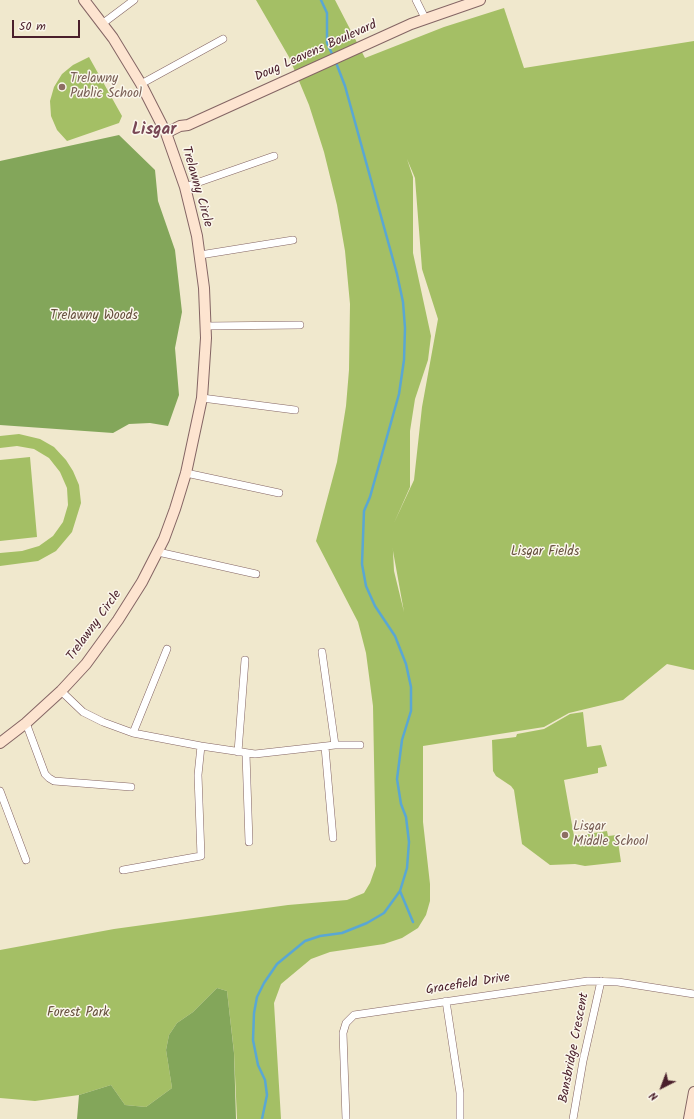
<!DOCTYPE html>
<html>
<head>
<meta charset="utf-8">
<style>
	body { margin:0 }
	#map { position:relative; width:694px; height:1119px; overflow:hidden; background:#f0e8cd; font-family:Kalam,sans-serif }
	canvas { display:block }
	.north { position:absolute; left:642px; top:1067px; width:40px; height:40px; -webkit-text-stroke:3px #fbf7ec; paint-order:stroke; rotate:222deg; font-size:11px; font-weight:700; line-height:16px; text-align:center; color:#4a1f2b }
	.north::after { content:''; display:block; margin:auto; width:14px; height:18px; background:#4a1f2b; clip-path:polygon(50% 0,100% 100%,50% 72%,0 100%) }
	.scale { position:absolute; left:12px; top:20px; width:68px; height:18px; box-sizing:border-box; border:2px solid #4a1f2b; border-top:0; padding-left:5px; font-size:12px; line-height:14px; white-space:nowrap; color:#4a1f2b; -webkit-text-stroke:3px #fbf7ec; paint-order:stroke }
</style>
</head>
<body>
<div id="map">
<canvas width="694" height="1119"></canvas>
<div class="north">N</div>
<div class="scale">50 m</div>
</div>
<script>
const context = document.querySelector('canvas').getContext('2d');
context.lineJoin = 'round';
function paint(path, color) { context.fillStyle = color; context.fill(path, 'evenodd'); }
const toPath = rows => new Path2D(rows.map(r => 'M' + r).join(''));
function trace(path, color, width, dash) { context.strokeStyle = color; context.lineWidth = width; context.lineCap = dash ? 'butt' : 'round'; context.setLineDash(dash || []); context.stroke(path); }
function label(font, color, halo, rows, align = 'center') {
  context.font = font + ' Kalam,sans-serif'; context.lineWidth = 3; context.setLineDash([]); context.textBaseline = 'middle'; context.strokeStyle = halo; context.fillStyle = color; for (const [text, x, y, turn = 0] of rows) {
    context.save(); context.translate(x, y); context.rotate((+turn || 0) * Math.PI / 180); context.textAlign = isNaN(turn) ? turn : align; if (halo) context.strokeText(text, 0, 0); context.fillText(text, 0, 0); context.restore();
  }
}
const green = toPath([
	[256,0,335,0,365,58,444,27,504,8,524,68,694,41,694,670,667,664,623,700,569,713,544,727,423,746,423,822,430,884,430,901,426,915,418,928,402,938,384,944,330,952,311,959,281,984,274,1003,281,1119,237,1119,234,1052,227,991,217,988,193,1012,177,1023,169,1035,166,1050,172,1088,146,1107,125,1105,111,1085,79,1095,35,1101,0,1098,0,950,114,929,288,905,347,900,364,893,370,883,376,866,373,706,366,653,358,622,316,541,337,462,346,406,349,370,350,304,345,251,337,205,324,152,309,105,289,57],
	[407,159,415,178,422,269,438,319,422,407,414,480,394,523,410,487,410,431,415,399,428,360,431,336,413,253,413,177],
	[392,532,393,551,404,612,394,571],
	[89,57,122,116,119,123,67,141,57,130,51,116,50,101,54,87,62,74,73,65],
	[19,434,40,439,54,447,66,460,73,471,79,485,81,503,72,532,56,551,38,561,0,566,0,553,22,551,39,546,53,536,63,522,68,505,67,488,60,472,49,458,34,449,17,446,0,448,0,436],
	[30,457,37,537,0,541,0,460],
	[583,712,587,747,601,745,607,766,598,768,598,773,564,780,574,836,607,831,608,836,617,835,621,862,585,866,575,864,550,865,522,844,514,790,511,786,496,776,493,771,492,740,516,737,517,734,544,729,570,714]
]);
const forest = toPath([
	[119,135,155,170,158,201,175,250,182,312,175,348,179,395,168,426,150,423,129,424,113,433,0,425,0,161],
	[217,988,227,991,234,1053,236,1119,77,1119,79,1095,111,1085,125,1105,146,1107,172,1088,166,1050,169,1035,177,1023,193,1012]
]);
const stream = toPath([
	[321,0,327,13,327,43,333,56],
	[400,891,413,922],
	[262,1119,267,1095,265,1080,258,1065,253,1040,254,1013,257,997,264,983,277,964,305,941,320,936,342,933,367,923,384,913,400,891,407,868,409,842,406,817,401,804,397,779,402,740,411,711,411,687,406,664,395,636,375,606,366,586,362,564,364,511,370,497,399,394,404,360,405,328,403,302,397,274,345,86,335,60]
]);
const street = toPath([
	[416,0,425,18],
	[102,24,134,0],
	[141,84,223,39],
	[185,187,274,156],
	[200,255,293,240],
	[206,326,300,325],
	[202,398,295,410],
	[186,473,279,493],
	[158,552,256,574],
	[322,652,335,745],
	[61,691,83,712,103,722,133,733,201,746,255,754,335,745,360,745],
	[26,723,45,774,49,778,54,781,131,787],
	[133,733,167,649],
	[325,747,333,838],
	[238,752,245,660],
	[246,754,249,842],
	[0,791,26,860],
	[123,870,201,856,198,775,201,746],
	[446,1001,460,1093,460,1119],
	[346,1119,343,1033,346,1023,354,1015,588,981,618,982,694,994],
	[573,1119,583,1061,601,981]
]);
const secondary = toPath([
	[166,133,180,126,188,125,411,24,480,0],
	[0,743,26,723,61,691,86,664,118,620,142,582,164,539,175,509,186,473,202,398,206,338,204,288,197,236,185,187,166,133,141,84,113,38,84,0],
	[689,1119,694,1092]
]);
const markers = [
	[62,87,4,"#8d6e63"],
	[565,835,4,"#8d6e63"]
];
const streetNames = [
	["Doug Leavens Boulevard",316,52,-24],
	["Trelawny Circle",196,187,74],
	["Trelawny Circle",95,626,-54],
	["Gracefield Drive",468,985,-9],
	["Bansbridge Crescent",575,1048,-79]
];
const educationNames = [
	["Trelawny",70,80],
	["Public School",70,95],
	["Lisgar",573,828],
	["Middle School",573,843]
];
const parkNames = [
	["Trelawny Woods",94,317],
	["Lisgar Fields",545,553],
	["Forest Park",78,1014]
];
const districtNames = [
	["Lisgar",154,131]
];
paint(green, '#a4bf65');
paint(forest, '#83a65a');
trace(stream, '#5aa7d3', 2.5);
trace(street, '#846564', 8);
trace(secondary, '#846564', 12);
trace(street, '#fff', 7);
trace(secondary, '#fde4d0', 10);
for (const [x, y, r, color] of markers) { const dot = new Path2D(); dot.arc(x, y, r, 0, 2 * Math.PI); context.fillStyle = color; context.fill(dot); trace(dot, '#fbf7ec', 1.5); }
label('13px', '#4a1f2b', '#fbf7ec', streetNames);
label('13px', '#785e54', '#fbf7ec', educationNames, 'left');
label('13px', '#654f3c', '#fbf7ec', parkNames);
label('bold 17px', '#784755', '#fbf7ec', districtNames);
</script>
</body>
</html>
